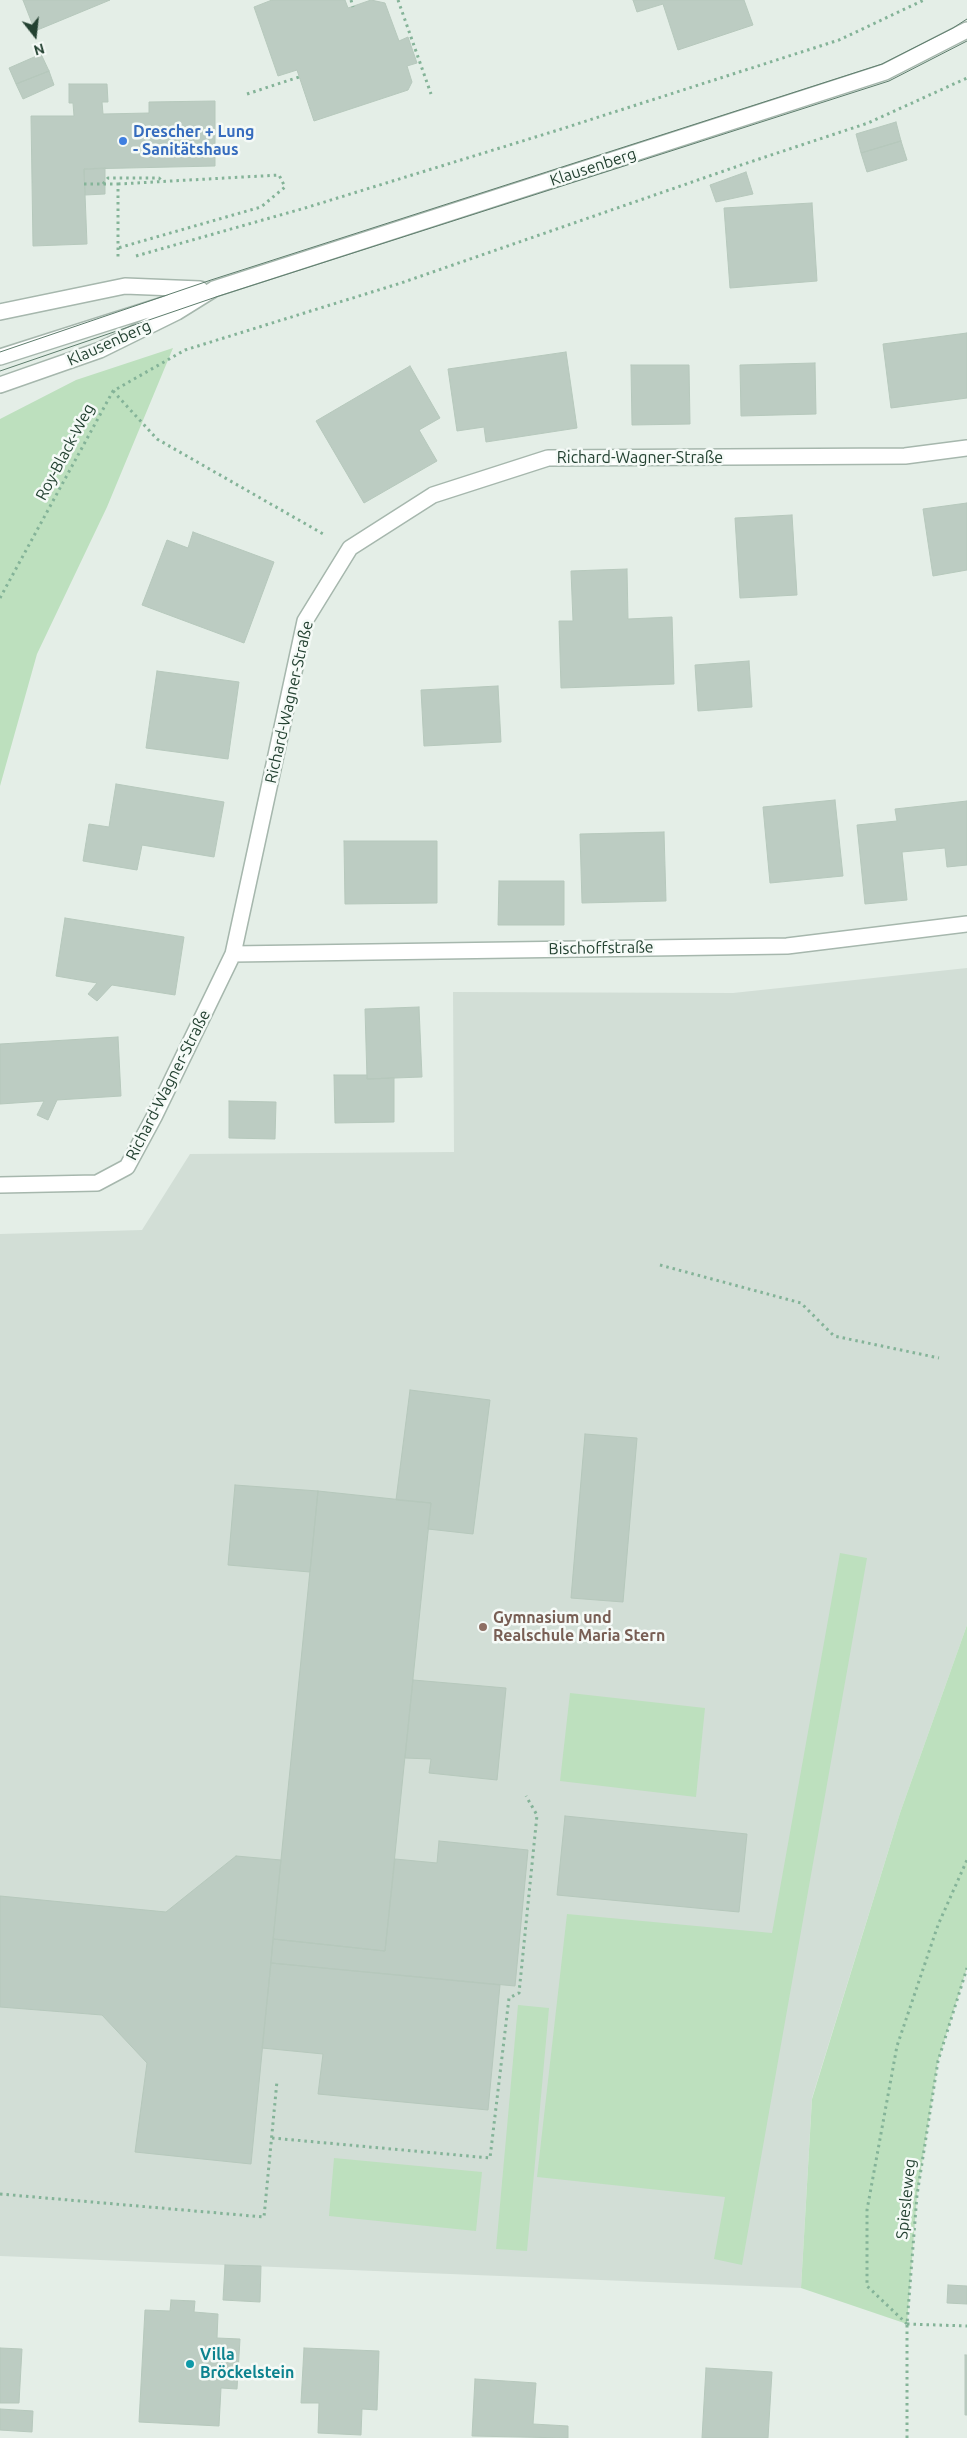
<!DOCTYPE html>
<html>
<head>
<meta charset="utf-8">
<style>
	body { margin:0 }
	#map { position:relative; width:967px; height:2438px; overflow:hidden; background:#e4eee7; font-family:Ubuntu,sans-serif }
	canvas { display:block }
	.north { position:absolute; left:10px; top:10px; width:50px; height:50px; -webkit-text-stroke:4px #f5faf7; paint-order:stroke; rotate:164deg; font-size:14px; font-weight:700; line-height:20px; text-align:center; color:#234131 }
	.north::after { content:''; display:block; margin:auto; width:18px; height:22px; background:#234131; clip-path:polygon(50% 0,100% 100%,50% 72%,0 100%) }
</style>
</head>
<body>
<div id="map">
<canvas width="967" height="2438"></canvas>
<div class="north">N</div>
</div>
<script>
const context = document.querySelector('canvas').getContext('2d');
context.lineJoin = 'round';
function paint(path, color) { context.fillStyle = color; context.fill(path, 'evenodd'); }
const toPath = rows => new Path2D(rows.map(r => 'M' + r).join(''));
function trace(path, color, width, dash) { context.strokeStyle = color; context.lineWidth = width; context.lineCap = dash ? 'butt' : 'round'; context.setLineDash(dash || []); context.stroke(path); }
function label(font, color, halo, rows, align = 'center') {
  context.font = font + ' Ubuntu,sans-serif'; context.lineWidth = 5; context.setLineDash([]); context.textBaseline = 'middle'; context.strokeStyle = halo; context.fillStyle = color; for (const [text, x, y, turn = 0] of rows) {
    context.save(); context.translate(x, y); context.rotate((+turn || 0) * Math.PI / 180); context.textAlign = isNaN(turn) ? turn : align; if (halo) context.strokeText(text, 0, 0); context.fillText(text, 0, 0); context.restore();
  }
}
const built = toPath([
	[967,968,967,1625,900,1813,812,2098,801,2288,0,2256,0,1234,142,1230,190,1154,454,1152,453,992,733,993]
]);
const green = toPath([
	[173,348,107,507,37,654,0,786,0,419,76,380],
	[840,1553,867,1558,742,2265,714,2259,725,2197,537,2177,567,1914,772,1933],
	[967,1625,967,1968,938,2061,917,2195,907,2324,801,2288,812,2099,900,1813],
	[570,1693,705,1708,696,1797,560,1781],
	[518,2005,549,2008,527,2251,496,2249],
	[334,2158,482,2172,476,2231,329,2216]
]);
const building = toPath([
	[23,0,110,0,35,31,23,0],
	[272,0,345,0,348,8,371,0,385,3,399,41,408,37,417,63,407,66,412,82,408,90,314,121,297,70,278,76,254,7,272,0],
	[633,0,744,0,753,25,678,50,663,4,637,12,633,0],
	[41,54,49,71,16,84,9,68,41,54],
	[49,71,54,85,23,99,16,84,49,71],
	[69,84,107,84,108,102,102,102,103,114,149,113,149,102,215,101,215,166,84,169,87,244,33,246,31,116,74,116,73,103,69,103,69,84],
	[896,122,901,141,861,153,856,134,896,122],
	[901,141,907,160,867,172,861,153,901,141],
	[105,168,105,194,85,195,84,169,105,168],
	[746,172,753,194,716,202,710,185,746,172],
	[812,203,817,281,730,288,724,208,812,203],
	[967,333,967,398,891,408,883,344,967,333],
	[566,352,577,428,486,442,484,427,457,431,448,369,566,352],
	[815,363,816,414,741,416,740,365,815,363],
	[631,365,689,365,690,424,632,425,631,365],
	[410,366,440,418,419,430,437,461,364,503,316,421,410,366],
	[967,503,967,570,933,576,923,509,967,503],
	[792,515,797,595,740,598,735,518,792,515],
	[193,532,274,562,244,643,142,605,167,540,188,548,193,532],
	[627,569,628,619,672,617,674,684,561,688,559,621,573,621,571,571,627,569],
	[749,661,752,707,698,711,695,665,749,661],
	[157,671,239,682,228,759,146,748,157,671],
	[498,686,501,742,424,746,421,690,498,686],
	[116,784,224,802,214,857,142,845,137,870,83,861,89,824,109,827,116,784],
	[835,800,843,876,770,883,763,807,835,800],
	[967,801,967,865,947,867,945,848,902,852,907,900,865,904,857,825,897,821,895,809,967,801],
	[664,832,666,901,582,903,580,834,664,832],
	[344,841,437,841,437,903,345,904,344,841],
	[499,881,564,881,564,925,498,925,499,881],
	[65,918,184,937,175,995,112,985,97,1001,88,994,97,983,56,976,65,918],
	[419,1007,422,1077,367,1079,365,1009,419,1007],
	[118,1037,121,1096,57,1100,48,1120,37,1115,44,1101,0,1104,0,1044,118,1037],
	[334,1075,367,1075,367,1079,394,1078,394,1122,335,1123,334,1075],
	[229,1101,276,1102,275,1139,229,1138,229,1101],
	[410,1390,490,1400,473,1534,428,1529,431,1503,396,1500,410,1390],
	[585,1434,637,1438,623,1602,571,1598,585,1434],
	[235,1485,318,1491,310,1572,228,1565,235,1485],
	[318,1491,431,1503,385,1951,273,1939,318,1491],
	[413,1680,506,1688,497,1780,429,1773,431,1759,405,1758,413,1680],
	[565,1816,747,1834,739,1912,557,1895,565,1816],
	[439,1841,528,1850,515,1986,271,1963,273,1939,385,1951,395,1859,437,1863,439,1841],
	[236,1856,281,1860,251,2164,135,2152,147,2063,102,2015,0,2007,0,1896,166,1912,236,1856],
	[271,1963,500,1985,488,2110,318,2094,323,2054,262,2048,271,1963],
	[225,2265,261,2266,260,2302,223,2300,225,2265],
	[948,2285,967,2286,967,2304,947,2303,948,2285],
	[171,2300,195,2301,194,2312,218,2314,217,2338,240,2339,237,2389,221,2388,219,2426,139,2422,145,2310,170,2311,171,2300],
	[0,2348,22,2349,19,2403,0,2403,0,2348],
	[304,2348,379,2351,377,2410,362,2409,361,2435,318,2433,319,2403,301,2403,304,2348],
	[965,2355,967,2355,967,2415,965,2415,965,2355],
	[706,2368,772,2372,768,2438,702,2438,706,2368],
	[475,2379,536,2383,533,2424,568,2426,568,2438,472,2436,475,2379],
	[0,2409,33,2411,32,2432,0,2430,0,2409]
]);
const path = toPath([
	[351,0,353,7],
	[398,0,431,94],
	[247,94,299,77],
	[84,184,118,184,118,258],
	[103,184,108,178,159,178,163,182],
	[118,184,279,175,285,187,261,207,118,248],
	[136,256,305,208,555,131,839,40,924,0],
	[113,391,157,439,325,535],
	[0,598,113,391,185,350,401,283,744,164,868,123,967,78],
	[660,1265,801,1303,834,1336,939,1358],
	[272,2138,490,2158,509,1998,519,1993,537,1815,526,1796],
	[0,2194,264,2217,277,2081],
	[907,2324,867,2286,867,2210,897,2046,938,1925,967,1860],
	[907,2324,967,2326],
	[907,2438,907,2324,917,2195,938,2061,967,1968]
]);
const minor = toPath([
	[0,312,125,286,200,289],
	[0,357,191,296],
	[0,385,100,350,177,312,214,289,885,72,967,30],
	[233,954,787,946,967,924],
	[0,1185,97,1183,127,1167,154,1117,233,954,305,621,350,548,433,495,548,458,905,456,967,448]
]);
const tram = toPath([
	[0,352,211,280,882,64,953,28,967,19],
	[0,371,216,297,889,81,967,41]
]);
const markers = [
	[123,141,5,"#3f7fe0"],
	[483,1627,5,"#8d6e63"],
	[190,2364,5,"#0f9aa8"]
];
const shopNames = [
	["Drescher + Lung",133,132],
	["- Sanitätshaus",133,150]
];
const streetNames = [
	["Klausenberg",593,167,-18],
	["Klausenberg",109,343,-24],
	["Roy-Black-Weg",65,452,-62],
	["Richard-Wagner-Straße",640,458],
	["Richard-Wagner-Straße",289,702,-77],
	["Bischoffstraße",601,948,-1],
	["Richard-Wagner-Straße",168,1085,-63],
	["Spiesleweg",906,2199,-84]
];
const educationNames = [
	["Gymnasium und",493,1618],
	["Realschule Maria Stern",493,1636]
];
const cultureNames = [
	["Villa",200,2355],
	["Bröckelstein",200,2373]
];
paint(built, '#d2ded6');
paint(green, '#bde0be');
paint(building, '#bcccc2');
trace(building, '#b6c8bc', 1);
trace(minor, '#a6b7ad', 18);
trace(path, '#84b398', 3, [2.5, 4]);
trace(minor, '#fff', 15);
trace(tram, '#5d7c6c', 1);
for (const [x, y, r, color] of markers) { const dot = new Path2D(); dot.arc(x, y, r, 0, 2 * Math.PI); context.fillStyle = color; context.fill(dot); trace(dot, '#f5faf7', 2); }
label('bold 16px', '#366cbe', '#f5faf7', shopNames, 'left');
label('16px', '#234131', '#f5faf7', streetNames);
label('bold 16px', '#785e54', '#f5faf7', educationNames, 'left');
label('bold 16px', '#0d838f', '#f5faf7', cultureNames, 'left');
</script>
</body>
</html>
